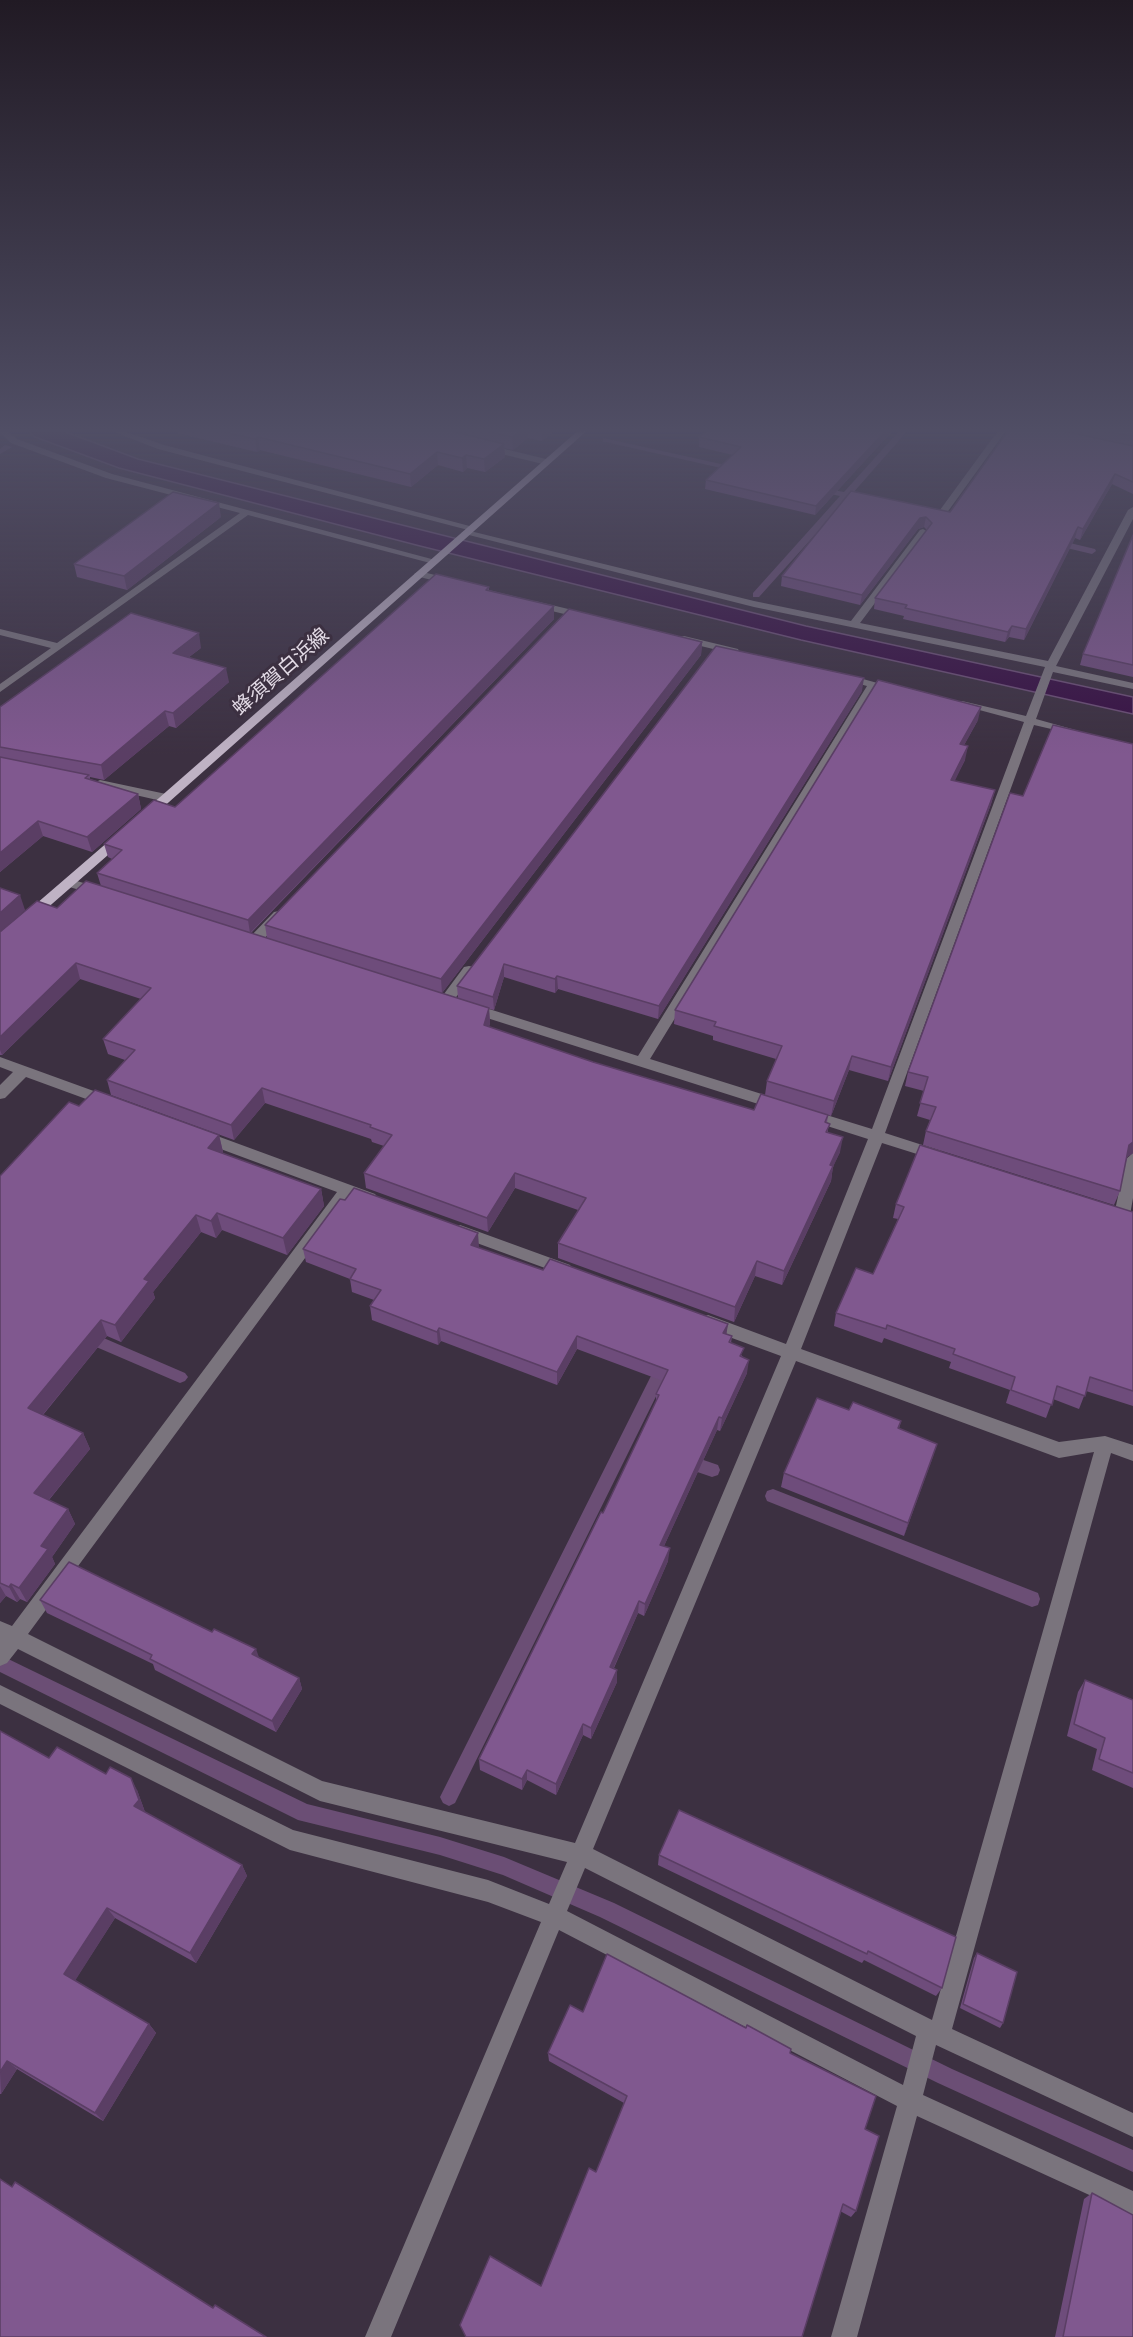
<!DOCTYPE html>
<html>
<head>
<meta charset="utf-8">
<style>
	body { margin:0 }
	canvas { display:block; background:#3c3041 }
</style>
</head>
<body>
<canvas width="1133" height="2337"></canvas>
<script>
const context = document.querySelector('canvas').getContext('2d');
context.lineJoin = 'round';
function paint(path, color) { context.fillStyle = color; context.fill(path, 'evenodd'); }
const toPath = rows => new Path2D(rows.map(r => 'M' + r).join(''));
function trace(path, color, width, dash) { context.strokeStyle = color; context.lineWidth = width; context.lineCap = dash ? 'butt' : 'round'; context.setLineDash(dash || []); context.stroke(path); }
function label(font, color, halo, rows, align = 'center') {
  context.font = font + ' "Alegreya Sans","Noto Sans JP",sans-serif'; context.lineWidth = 6; context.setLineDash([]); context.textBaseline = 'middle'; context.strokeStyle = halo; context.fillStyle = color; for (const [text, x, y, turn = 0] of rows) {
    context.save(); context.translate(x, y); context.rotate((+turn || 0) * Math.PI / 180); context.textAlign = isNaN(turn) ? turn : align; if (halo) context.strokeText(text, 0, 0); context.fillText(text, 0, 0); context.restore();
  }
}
const water = toPath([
	[24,428,55,428,138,459,806,626,1133,697,1133,714,801,640,420,546,119,468,35,437,24,428]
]);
const stream = toPath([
	[902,428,910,428,852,494,868,497,868,501,848,498,759,597,753,597,753,593,840,496,816,491,816,487,844,492,902,428],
	[603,438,739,468,743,470,739,472,606,442,603,442,603,438],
	[5,445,12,447,0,454,0,449,5,445],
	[1053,539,1095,549,1096,551,1092,554,1050,544,1050,540,1053,539],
	[85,1330,185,1373,188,1377,185,1381,180,1383,80,1340,78,1336,80,1332,85,1330],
	[665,1356,670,1358,673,1362,455,1803,449,1806,443,1803,440,1797,443,1791,660,1358,665,1356],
	[683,1453,718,1465,720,1470,718,1475,712,1477,677,1465,675,1460,677,1455,683,1453],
	[773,1489,1038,1593,1040,1599,1038,1605,1032,1607,767,1501,765,1496,767,1491,773,1489],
	[0,1655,307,1804,440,1837,504,1857,614,1903,952,2069,1133,2150,1133,2172,938,2083,600,1917,503,1875,440,1855,298,1820,0,1672,0,1655]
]);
const minor = toPath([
	[0,428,4,428,17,439,112,474,439,561,434,564,248,515,0,692,0,684,51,648,0,635,0,629,57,643,240,513,106,478,11,443,0,433,0,428],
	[104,428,115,428,164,445,477,528,472,531,158,449,104,428],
	[1000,428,1008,428,946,514,940,514,940,510,1000,428],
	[484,444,550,460,551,462,547,465,481,449,481,445,484,444],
	[1133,507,1133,519,1056,666,1133,683,1133,689,1053,672,1036,719,1079,731,1073,734,1034,725,885,1133,941,1151,943,1155,936,1160,882,1143,801,1349,1059,1442,1105,1436,1133,1445,1133,1461,1111,1453,952,2029,1133,2113,1133,2137,936,2045,923,2095,1133,2191,1133,2215,917,2116,857,2337,831,2337,897,2106,559,1930,391,2337,365,2337,541,1922,488,1902,290,1850,0,1704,0,1685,293,1830,488,1880,549,1904,567,1862,320,1801,18,1649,7,1663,0,1666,0,1621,12,1626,337,1192,199,1141,197,1137,204,1132,209,1133,375,1194,378,1198,375,1202,370,1204,350,1197,28,1634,322,1781,575,1843,781,1356,702,1327,700,1322,702,1317,708,1315,786,1344,868,1139,802,1118,800,1114,807,1109,872,1129,1024,722,957,704,962,701,1026,716,1045,667,754,607,461,533,466,530,754,601,851,621,920,530,923,529,928,532,860,623,1048,661,1128,510,1133,507],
	[796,1361,1059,1458,1094,1452,932,2020,593,1849,796,1361],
	[585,1868,916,2036,903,2085,567,1911,585,1868],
	[419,571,455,580,456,582,451,585,416,576,414,574,419,571],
	[535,601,589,614,590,616,585,619,531,606,530,604,535,601],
	[684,636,738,649,739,651,734,654,680,641,680,637,684,636],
	[845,674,899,689,894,692,877,688,650,1059,784,1101,786,1105,784,1109,774,1109,465,1011,463,1008,465,1005,470,1003,638,1056,867,686,841,679,841,675,845,674],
	[100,780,166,794,172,798,166,802,96,786,96,782,100,780],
	[70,879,104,889,106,892,100,896,66,886,66,880,70,879],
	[279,911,285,915,284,918,259,944,249,944,247,941,249,938,274,912,279,911],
	[469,966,474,967,476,970,474,973,451,1004,441,1004,439,1001,441,998,464,967,469,966],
	[0,1057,113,1098,115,1102,108,1107,26,1077,5,1098,0,1099,0,1085,13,1072,0,1067,0,1057],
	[1133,1153,1133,1198,1130,1215,1127,1219,1122,1221,1117,1219,1114,1215,1126,1159,1133,1153],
	[460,1225,570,1265,572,1269,570,1273,564,1275,455,1235,452,1231,455,1227,460,1225]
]);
const major = toPath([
	[581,428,590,428,151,818,143,818,143,812,581,428],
	[120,834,126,838,124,841,5,945,0,946,0,935,116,835,120,834]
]);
const wall = toPath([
	[165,428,558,428,542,441,528,438,513,450,504,448,505,457,485,472,467,468,463,472,438,465,411,487,260,450,257,452,177,433,177,430],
	[895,428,815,515,705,489,706,480,733,455,699,447,699,437],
	[1010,428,1133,428,1133,494,1112,484,1080,540,1075,538,1024,640,1009,637,1005,642,903,619,904,616,874,609,875,598,927,530,924,527,918,529,860,605,781,586,782,576,851,491,950,512],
	[221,517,127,590,77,577,74,564],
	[1133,535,1133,677,1080,665,1083,654],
	[489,587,489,590,554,606,554,619,251,933,267,938,265,925,702,642,701,655,442,993,458,998,457,986,862,691,658,1019,558,989,555,993,504,977,494,1010,489,1009,490,1023,489,1027,593,1062,754,1110,765,1095,767,1081,776,1059,713,1040,713,1036,674,1024,675,1010,978,720,964,745,965,760,954,781,995,790,991,804,888,1081,849,1070,831,1116,828,1115,827,1123,828,1133,840,1152,833,1166,831,1181,782,1285,755,1276,734,1322,558,1258,558,1243,578,1210,515,1188,488,1232,366,1188,364,1173,384,1146,372,1142,371,1139,265,1103,234,1140,111,1095,107,1080,125,1060,108,1054,103,1039,141,999,80,979,2,1055,0,1055,0,888,25,910,0,932,57,908,101,886,97,873,112,859,108,857,104,844,175,807],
	[201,648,189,657,229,682,176,728,169,726,104,780,90,777,90,779,138,794,141,809,92,852,43,836,0,872,0,707],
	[1023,796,1133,1153,1127,1157,1120,1191,1114,1205,923,1145,926,1131,930,1120,917,1116,924,1091,905,1086,908,1072],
	[79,1106,219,1135,223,1152,222,1154,321,1189,324,1206,287,1255,222,1230,216,1238,201,1232,153,1292,155,1298,121,1342,107,1336,43,1415,83,1433,90,1449,49,1500,68,1509,75,1524,52,1557,55,1564,27,1602,20,1599,17,1602,6,1596,0,1603,0,1176],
	[896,1204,1133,1212,1133,1406,1086,1391,1079,1409,1053,1399,1046,1418,1006,1403,1010,1390,949,1368,951,1362,884,1338,882,1343,834,1326,836,1313,873,1274,898,1219,893,1218],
	[479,1247,479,1248,543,1270,728,1324,726,1334,732,1336,731,1343,743,1357,747,1373,720,1431,717,1430,664,1546,668,1561,644,1616,638,1613,614,1668,617,1670,617,1682,591,1739,583,1735,556,1795,527,1780,522,1790,480,1770,479,1759,603,1513,656,1402,656,1394,663,1381,577,1349,557,1385,441,1341,438,1345,372,1320,370,1306,374,1300,352,1292,350,1279,306,1262,303,1249],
	[849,1410,901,1421,899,1429,937,1444,904,1536,781,1487,784,1473],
	[40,1600,259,1658,299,1678,302,1689,276,1732,155,1670,153,1664,47,1613],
	[1085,1680,1133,1700,1133,1788,1092,1770,1097,1749,1067,1736,1078,1692],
	[0,1731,49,1758,137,1790,145,1812,242,1865,247,1876,196,1963,115,1918,75,1980,149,2024,156,2033,103,2121,17,2069,1,2094,0,2094],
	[679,1810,942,1988,936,1996,864,1960,862,1963,658,1865,659,1855],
	[977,1953,1003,2023,1000,2028,960,2008,974,1958],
	[583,2012,790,2053,865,2129,856,2211,851,2217,840,2211,541,2286,596,2172,624,2103,549,2061,548,2053],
	[1092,2193,1133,2337,1055,2337,1084,2199]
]);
const shadedWall = toPath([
	[525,428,528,428,528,438,513,450,512,437],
	[542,428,558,428,542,441],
	[888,428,895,428,815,515,816,506],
	[258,437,260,450,257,452,255,439],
	[504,444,505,457,485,472,484,459],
	[437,452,438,465,411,487,410,474],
	[466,455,467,468,463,472,462,458],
	[1115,474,1112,484,1080,540,1083,529],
	[219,503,221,517,127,590,124,576],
	[926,517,924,527,918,529,860,605,862,595,920,518],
	[1078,527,1075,538,1024,640,1026,629],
	[554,606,554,619,250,933,248,920],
	[1012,626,1009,637,1005,642,1008,632],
	[199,633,201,648,176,667,173,653],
	[702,642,701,655,442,993,441,979],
	[226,668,229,682,176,728,173,713],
	[864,678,862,691,658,1019,659,1006],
	[981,707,978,720,957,758,960,744],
	[165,711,169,726,104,780,101,765],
	[968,746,965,760,948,795,951,780],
	[995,790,991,804,888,1081,891,1067],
	[138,794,141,809,92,852,87,837],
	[38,821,43,836,0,872,0,853],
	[20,895,25,910,0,932,0,913],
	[76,963,80,979,2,1055,0,1050,0,1037],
	[504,964,504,977,494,1010,493,997],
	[557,976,558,989,555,993,555,979],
	[489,1008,490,1023,485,1040,484,1025],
	[852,1056,849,1070,831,1116,834,1101],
	[262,1088,265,1103,234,1140,231,1125],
	[219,1135,223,1152,212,1166,208,1148],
	[843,1137,840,1152,827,1180,830,1165],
	[1133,1142,1133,1153,1124,1159,1129,1145],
	[833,1166,831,1181,782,1285,784,1271],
	[515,1173,515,1188,488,1232,487,1218],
	[321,1189,324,1206,287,1255,283,1238],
	[217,1213,222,1230,216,1238,211,1221],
	[196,1215,201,1232,153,1292,155,1298,121,1342,115,1325,144,1279],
	[478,1233,479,1247,472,1258,471,1245],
	[757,1261,755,1276,734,1322,735,1307],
	[101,1320,107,1336,35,1424,28,1408],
	[728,1324,726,1337,723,1333],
	[439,1328,441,1341,438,1345,437,1332],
	[577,1336,577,1349,557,1385,557,1372],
	[749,1360,747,1373,720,1431,722,1418],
	[719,1417,717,1430,659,1557,660,1545],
	[83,1433,90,1449,42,1508,34,1493],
	[937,1444,933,1457,904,1536,908,1523],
	[68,1509,75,1524,52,1557,55,1564,27,1602,19,1588,41,1546],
	[670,1548,668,1561,644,1616,645,1604],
	[11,1584,20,1599,17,1602,9,1587],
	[0,1586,6,1596,0,1603],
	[639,1601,638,1613,609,1678,610,1667],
	[256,1649,260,1660,252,1654],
	[617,1670,617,1682,591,1739,591,1728],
	[299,1678,302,1689,276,1732,272,1721],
	[583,1724,583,1735,556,1795,556,1784],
	[527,1770,527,1780,522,1790,522,1779],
	[131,1778,137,1790,145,1812,134,1806],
	[242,1865,247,1876,196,1963,190,1953],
	[107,1908,115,1918,73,1984,64,1974],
	[149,2024,156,2033,103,2121,95,2113],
	[7,2061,17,2069,1,2094,0,2072]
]);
const building = toPath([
	[206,428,439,428,504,444,484,459,466,455,462,458,437,452,410,474,258,437,255,439,206,428],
	[473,428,525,428,512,437,473,428],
	[710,428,888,428,816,506,706,480,741,447,699,437,710,428],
	[1010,428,1049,428,1133,446,1133,482,1115,474,1083,529,1078,527,1026,629,1012,626,1008,632,905,608,907,605,875,598,932,523,926,517,920,518,862,595,782,576,851,491,950,512,1010,428],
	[1085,428,1133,428,1133,436,1085,428],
	[173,492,219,503,124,576,74,564,173,492],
	[1133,535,1133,665,1083,654,1133,535],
	[436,574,489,587,486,590,554,606,248,920,97,873,122,850,104,844,154,800,175,807,436,574],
	[569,609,702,642,441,979,265,925,569,609],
	[131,613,199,633,173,653,226,668,173,713,165,711,101,765,0,747,0,707,131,613],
	[716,646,864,678,659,1006,557,976,555,979,504,964,493,997,457,986,716,646],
	[878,680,981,707,960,744,968,746,951,780,995,790,891,1067,852,1056,834,1101,767,1081,782,1046,714,1026,716,1022,675,1010,878,680],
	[1053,725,1133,744,1133,1142,1129,1145,1120,1191,926,1131,936,1107,920,1103,928,1077,908,1072,1010,793,1023,796,1053,725],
	[0,757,89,775,85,778,138,794,87,837,38,821,0,853,0,757],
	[86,881,489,1008,484,1025,593,1062,754,1110,761,1094,828,1115,825,1122,830,1124,826,1132,843,1137,830,1165,833,1166,784,1271,757,1261,735,1307,558,1243,586,1198,515,1173,487,1218,364,1173,392,1135,370,1127,371,1125,262,1088,231,1125,107,1080,135,1050,103,1039,151,988,76,963,0,1037,0,932,37,901,57,908,86,881],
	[0,888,20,895,0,913,0,888],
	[95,1090,219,1135,208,1148,321,1189,283,1238,217,1213,211,1221,196,1215,144,1279,149,1281,115,1325,101,1320,28,1408,83,1433,34,1493,68,1509,41,1546,48,1549,19,1588,11,1584,9,1587,0,1583,0,1176,69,1102,79,1106,95,1090],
	[920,1145,1133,1212,1133,1391,1090,1377,1085,1396,1057,1386,1052,1405,1011,1390,1015,1377,953,1354,955,1349,887,1325,886,1329,836,1313,856,1268,873,1274,904,1207,896,1204,920,1145],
	[354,1188,478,1233,471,1245,543,1270,550,1259,728,1324,723,1333,732,1336,729,1342,744,1348,740,1356,749,1360,722,1418,719,1417,660,1545,670,1548,645,1604,639,1601,610,1667,617,1670,591,1728,583,1724,556,1784,527,1770,522,1779,479,1759,601,1512,603,1513,659,1395,656,1394,668,1370,577,1336,557,1372,439,1328,437,1332,370,1306,381,1290,350,1279,356,1269,303,1249,340,1199,345,1200,354,1188],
	[817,1398,849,1410,853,1402,901,1421,898,1428,937,1444,908,1523,784,1473,817,1398],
	[69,1562,212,1632,214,1629,256,1649,252,1654,299,1678,272,1721,150,1659,152,1655,40,1600,69,1562],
	[1085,1680,1133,1700,1133,1773,1099,1759,1105,1738,1074,1724,1085,1680],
	[0,1731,49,1758,57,1747,106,1774,110,1767,131,1778,139,1800,134,1806,242,1865,190,1953,107,1908,64,1974,149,2024,95,2113,7,2061,0,2072,0,1731],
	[679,1810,956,1937,942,1988,868,1951,867,1954,659,1855,679,1810],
	[977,1953,1017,1972,1003,2023,963,2004,977,1953],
	[607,1954,746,2028,747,2025,791,2049,790,2053,876,2096,865,2129,879,2136,856,2211,843,2204,802,2337,466,2337,460,2325,490,2256,541,2286,589,2168,596,2172,627,2096,548,2053,570,2005,583,2012,607,1954],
	[0,2179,12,2187,15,2182,213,2308,215,2305,266,2337,0,2337,0,2179],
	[1092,2193,1133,2215,1133,2337,1063,2337,1092,2193]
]);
const farStreetnames = [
	["蜂須賀白浜線",281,672,-41]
];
paint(water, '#381144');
trace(water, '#6b4e75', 1.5);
paint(stream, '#6b4e75');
paint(minor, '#7a747d');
paint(major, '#bfb2c4');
paint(wall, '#6e4c7b');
paint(shadedWall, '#5a3e64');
paint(building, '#80588f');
trace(building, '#5a3e64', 1.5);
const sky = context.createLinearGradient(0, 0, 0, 755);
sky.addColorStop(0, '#211a24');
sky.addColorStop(0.57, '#504e65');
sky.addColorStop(1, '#504e6500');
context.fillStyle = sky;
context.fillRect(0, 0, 1133, 755);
label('20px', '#e3dbe6', '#3c3041', farStreetnames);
</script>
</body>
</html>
